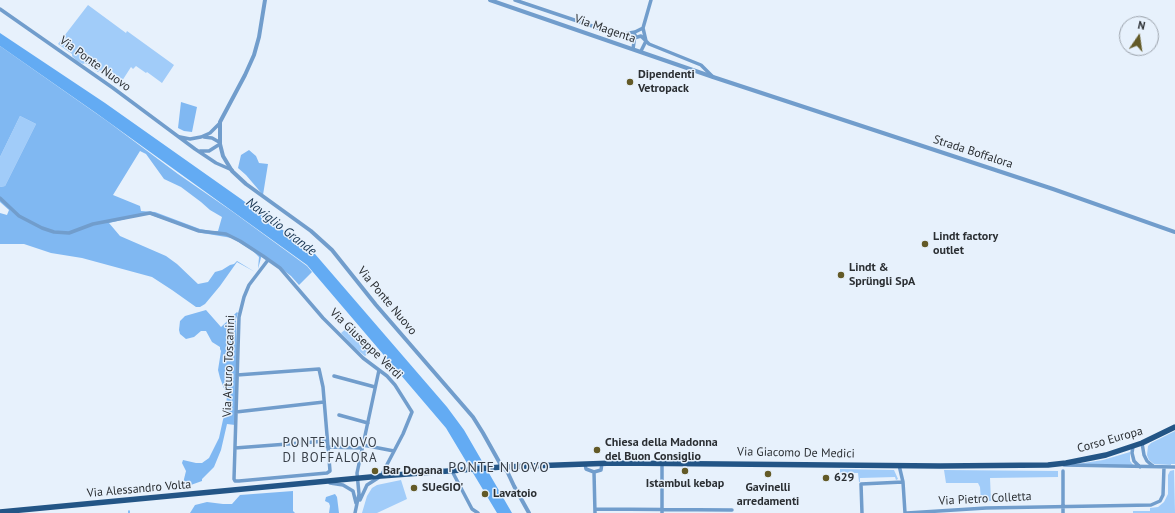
<!DOCTYPE html>
<html>
<head>
<meta charset="utf-8">
<style>
	body { margin:0 }
	#map { position:relative; width:1175px; height:513px; overflow:hidden; background:#e7f1fc; font-family:"PT Sans",sans-serif }
	canvas { display:block }
	.north { position:absolute; left:1119px; top:16px; width:40px; height:40px; box-sizing:border-box; background:#e7f1fc; border:1px solid #9ca3ac; border-radius:50%; rotate:13deg; font-size:11px; font-weight:700; line-height:16px; text-align:center; color:#2b2f33 }
	.north::after { content:''; display:block; margin:auto; width:14px; height:18px; background:#635a27; clip-path:polygon(50% 0,100% 100%,50% 72%,0 100%) }
</style>
</head>
<body>
<div id="map">
<canvas width="1175" height="513"></canvas>
<div class="north">N</div>
</div>
<script>
const context = document.querySelector('canvas').getContext('2d');
context.lineJoin = 'round';
function paint(path, color) { context.fillStyle = color; context.fill(path, 'evenodd'); }
const toPath = rows => new Path2D(rows.map(r => 'M' + r).join(''));
function trace(path, color, width, dash) { context.strokeStyle = color; context.lineWidth = width; context.lineCap = dash ? 'butt' : 'round'; context.setLineDash(dash || []); context.stroke(path); }
function label(font, color, halo, rows, align = 'center') {
  context.font = font + ' "PT Sans",sans-serif'; context.lineWidth = 3; context.setLineDash([]); context.textBaseline = 'middle'; context.strokeStyle = halo; context.fillStyle = color; for (const [text, x, y, turn = 0] of rows) {
    context.save(); context.translate(x, y); context.rotate((+turn || 0) * Math.PI / 180); context.textAlign = isNaN(turn) ? turn : align; if (halo) context.strokeText(text, 0, 0); context.fillText(text, 0, 0); context.restore();
  }
}
const green = toPath([
	[88,5,126,33,127,31,174,65,162,83,147,72,146,73,136,66,133,69,131,67,122,81,116,77,112,81,107,77,108,76,100,70,98,72,85,63,83,64,77,61,72,56,72,54,58,44],
	[20,116,36,124,5,186,0,187,0,157],
	[347,328,369,353,365,356,355,348,341,333],
	[1175,431,1175,464,1171,464,1171,465,1154,464,1149,460,1147,455,1148,446,1151,443],
	[1130,452,1130,461,1134,466,1077,464,1103,460],
	[840,469,894,470,898,479,896,480,895,477,860,478,860,482,859,482,858,473,840,473],
	[1174,469,1175,513,1133,513,1133,511,1150,511,1150,508,1158,507,1164,502,1168,494,1168,475,1170,471,1174,470],
	[944,470,1058,471,1058,477,990,478,991,501,981,501,980,487,978,483,946,483],
	[401,480,407,499,377,513,362,513,367,496,372,488,377,485]
]);
const forest = toPath([
	[0,46,107,121,178,174,233,212,307,266,312,272,299,285,291,276,262,254,258,269,255,272,237,262,220,286,205,304,200,307,196,307,172,290,152,277,82,258,51,253,24,244,0,244,0,213,7,215,9,210,0,202,0,187,5,186,36,124,20,116,0,157],
	[140,151,146,154,164,179,181,187,201,202,210,210,222,217,218,231,211,231,200,229,155,212,141,211,140,206,113,195],
	[142,215,151,215,202,233,232,238,253,251,259,257,258,269,255,272,237,261,234,264,230,265,222,270,215,272,208,282,198,284,177,264,166,256,120,236,109,223],
	[181,102,197,107,192,132,184,131,178,128],
	[249,150,256,156,259,163,268,164,263,195,246,175,238,168,241,155],
	[206,310,221,327,237,312,238,313,236,319,237,347,235,425,227,424,221,450,214,467,202,479,202,481,188,486,183,483,186,471,182,463,183,460,196,463,202,463,209,458,219,438,226,406,227,396,220,378,218,370,221,351,220,349,220,347,212,342,206,331,201,331,194,337,186,339,180,334,179,330,180,321,185,316],
	[293,491,293,511,295,513,190,513,195,505,207,502,223,504,232,504,240,495],
	[335,494,337,497,339,513,329,513,330,506,329,503,325,501,326,497]
]);
const water = toPath([
	[0,33,105,103,241,199,315,254,447,407,464,430,512,513,497,513,446,428,307,265,96,113,0,46]
]);
const stream = toPath([
	[129,513,129,511]
]);
const minor = toPath([
	[515,0,610,32,624,34,635,32,643,28],
	[0,9,113,88,195,149,216,163,232,170],
	[634,38,641,36,649,44,701,65,713,77],
	[633,49,635,35],
	[641,51,646,41,643,28,651,0],
	[180,137,190,139,201,137,210,133,220,123],
	[204,137,212,138,219,142],
	[200,151,209,151,220,144],
	[0,198,19,216,42,228,54,232,69,233,93,224,150,213,199,231,226,234,240,241,263,256,280,268,323,318,363,358,387,376,395,385,412,412,403,434,381,476],
	[237,375,319,369,323,387,330,471,327,473,239,481,235,481,234,479,239,317,244,297,249,285,268,260],
	[334,376,375,387],
	[236,412,324,402],
	[339,415,368,423],
	[1142,443,1144,455,1147,461,1153,466],
	[363,445,394,451],
	[1133,446,1132,453,1134,461,1140,467],
	[327,447,362,448],
	[235,448,327,441],
	[662,463,662,513],
	[585,464,586,469,594,472,601,470,602,463],
	[899,465,903,482,905,513],
	[1064,465,1175,467],
	[452,471,472,509,478,513],
	[1063,471,1063,513],
	[594,472,595,513],
	[330,483,343,485,353,491,356,503],
	[360,500,367,485,378,478],
	[595,509,732,510],
	[355,513,359,494,357,473,379,370],
	[862,513,861,484,903,482],
	[907,513,986,508,1151,505,1160,501,1163,495,1164,467]
]);
const tertiary = toPath([
	[265,0,259,37,254,55,245,75,220,122,220,144,223,156,232,171,246,184,311,231,332,250,376,305,473,417,483,433,502,467,507,471,514,486,529,513],
	[490,0,713,77,1053,189,1175,232]
]);
const primary = toPath([
	[0,512,381,476,502,467,614,463,940,466,1048,465,1066,463,1106,455,1142,443,1175,427]
]);
const markers = [
	[630,82,4,"#635a27"],
	[925,244,4,"#635a27"],
	[841,275,4,"#635a27"],
	[597,450,4,"#635a27"],
	[375,471,4,"#635a27"],
	[685,471,4,"#635a27"],
	[768,474,4,"#635a27"],
	[826,478,4,"#635a27"],
	[414,488,4,"#635a27"],
	[485,494,4,"#635a27"]
];
const streetNames = [
	["Via Magenta",605,29,19],
	["Via Ponte Nuovo",95,64,36],
	["Strada Boffalora",973,152,18],
	["Via Ponte Nuovo",387,301,50],
	["Via Giuseppe Verdi",366,344,44],
	["Via Arturo Toscanini",229,366,-88],
	["Corso Europa",1110,440,-16],
	["Via Giacomo De Medici",796,453,1],
	["Via Alessandro Volta",139,489,-5],
	["Via Pietro Colletta",985,499,-3]
];
const poiNames = [
	["Dipendenti",638,75],
	["Vetropack",638,89],
	["Lindt factory",933,237],
	["outlet",933,251],
	["Lindt &",849,268],
	["Sprüngli SpA",849,282],
	["Chiesa della Madonna",605,443],
	["del Buon Consiglio",605,457],
	["Bar Dogana",383,471],
	["629",834,478],
	["Istambul kebap",685,484,"center"],
	["SUeGIO'",422,488],
	["Gavinelli",768,488,"center"],
	["arredamenti",768,502,"center"],
	["Lavatoio",493,494]
];
const waterNames = [
	["Naviglio Grande",281,227,38]
];
const neighbourhoodNames = [
	["PONTE NUOVO",330,443],
	["DI BOFFALORA",330,458]
];
const quarterNames = [
	["PONTE NUOVO",499,468]
];
paint(green, '#a1ccf9');
paint(forest, '#80b8f2');
paint(water, '#63abf3');
trace(stream, '#63abf3', 1.5);
trace(minor, '#719dcc', 3.5);
trace(tertiary, '#719dcc', 4);
trace(primary, '#235586', 5.5);
for (const [x, y, r, color] of markers) { const dot = new Path2D(); dot.arc(x, y, r, 0, 2 * Math.PI); context.fillStyle = color; context.fill(dot); trace(dot, '#e7f1fc', 1.5); }
label('12px', '#2b2f33', '#e7f1fc', streetNames);
label('bold 12px', '#2b2f33', '#e7f1fc', poiNames, 'left');
label('italic 13px', '#14324f', '#e7f1fc', waterNames);
context.letterSpacing = '1px';
label('13px', '#383f48', '#e7f1fc', neighbourhoodNames);
context.letterSpacing = '0px';
context.letterSpacing = '1px';
label('14px', '#383f48', '#e7f1fc', quarterNames);
context.letterSpacing = '0px';
</script>
</body>
</html>
